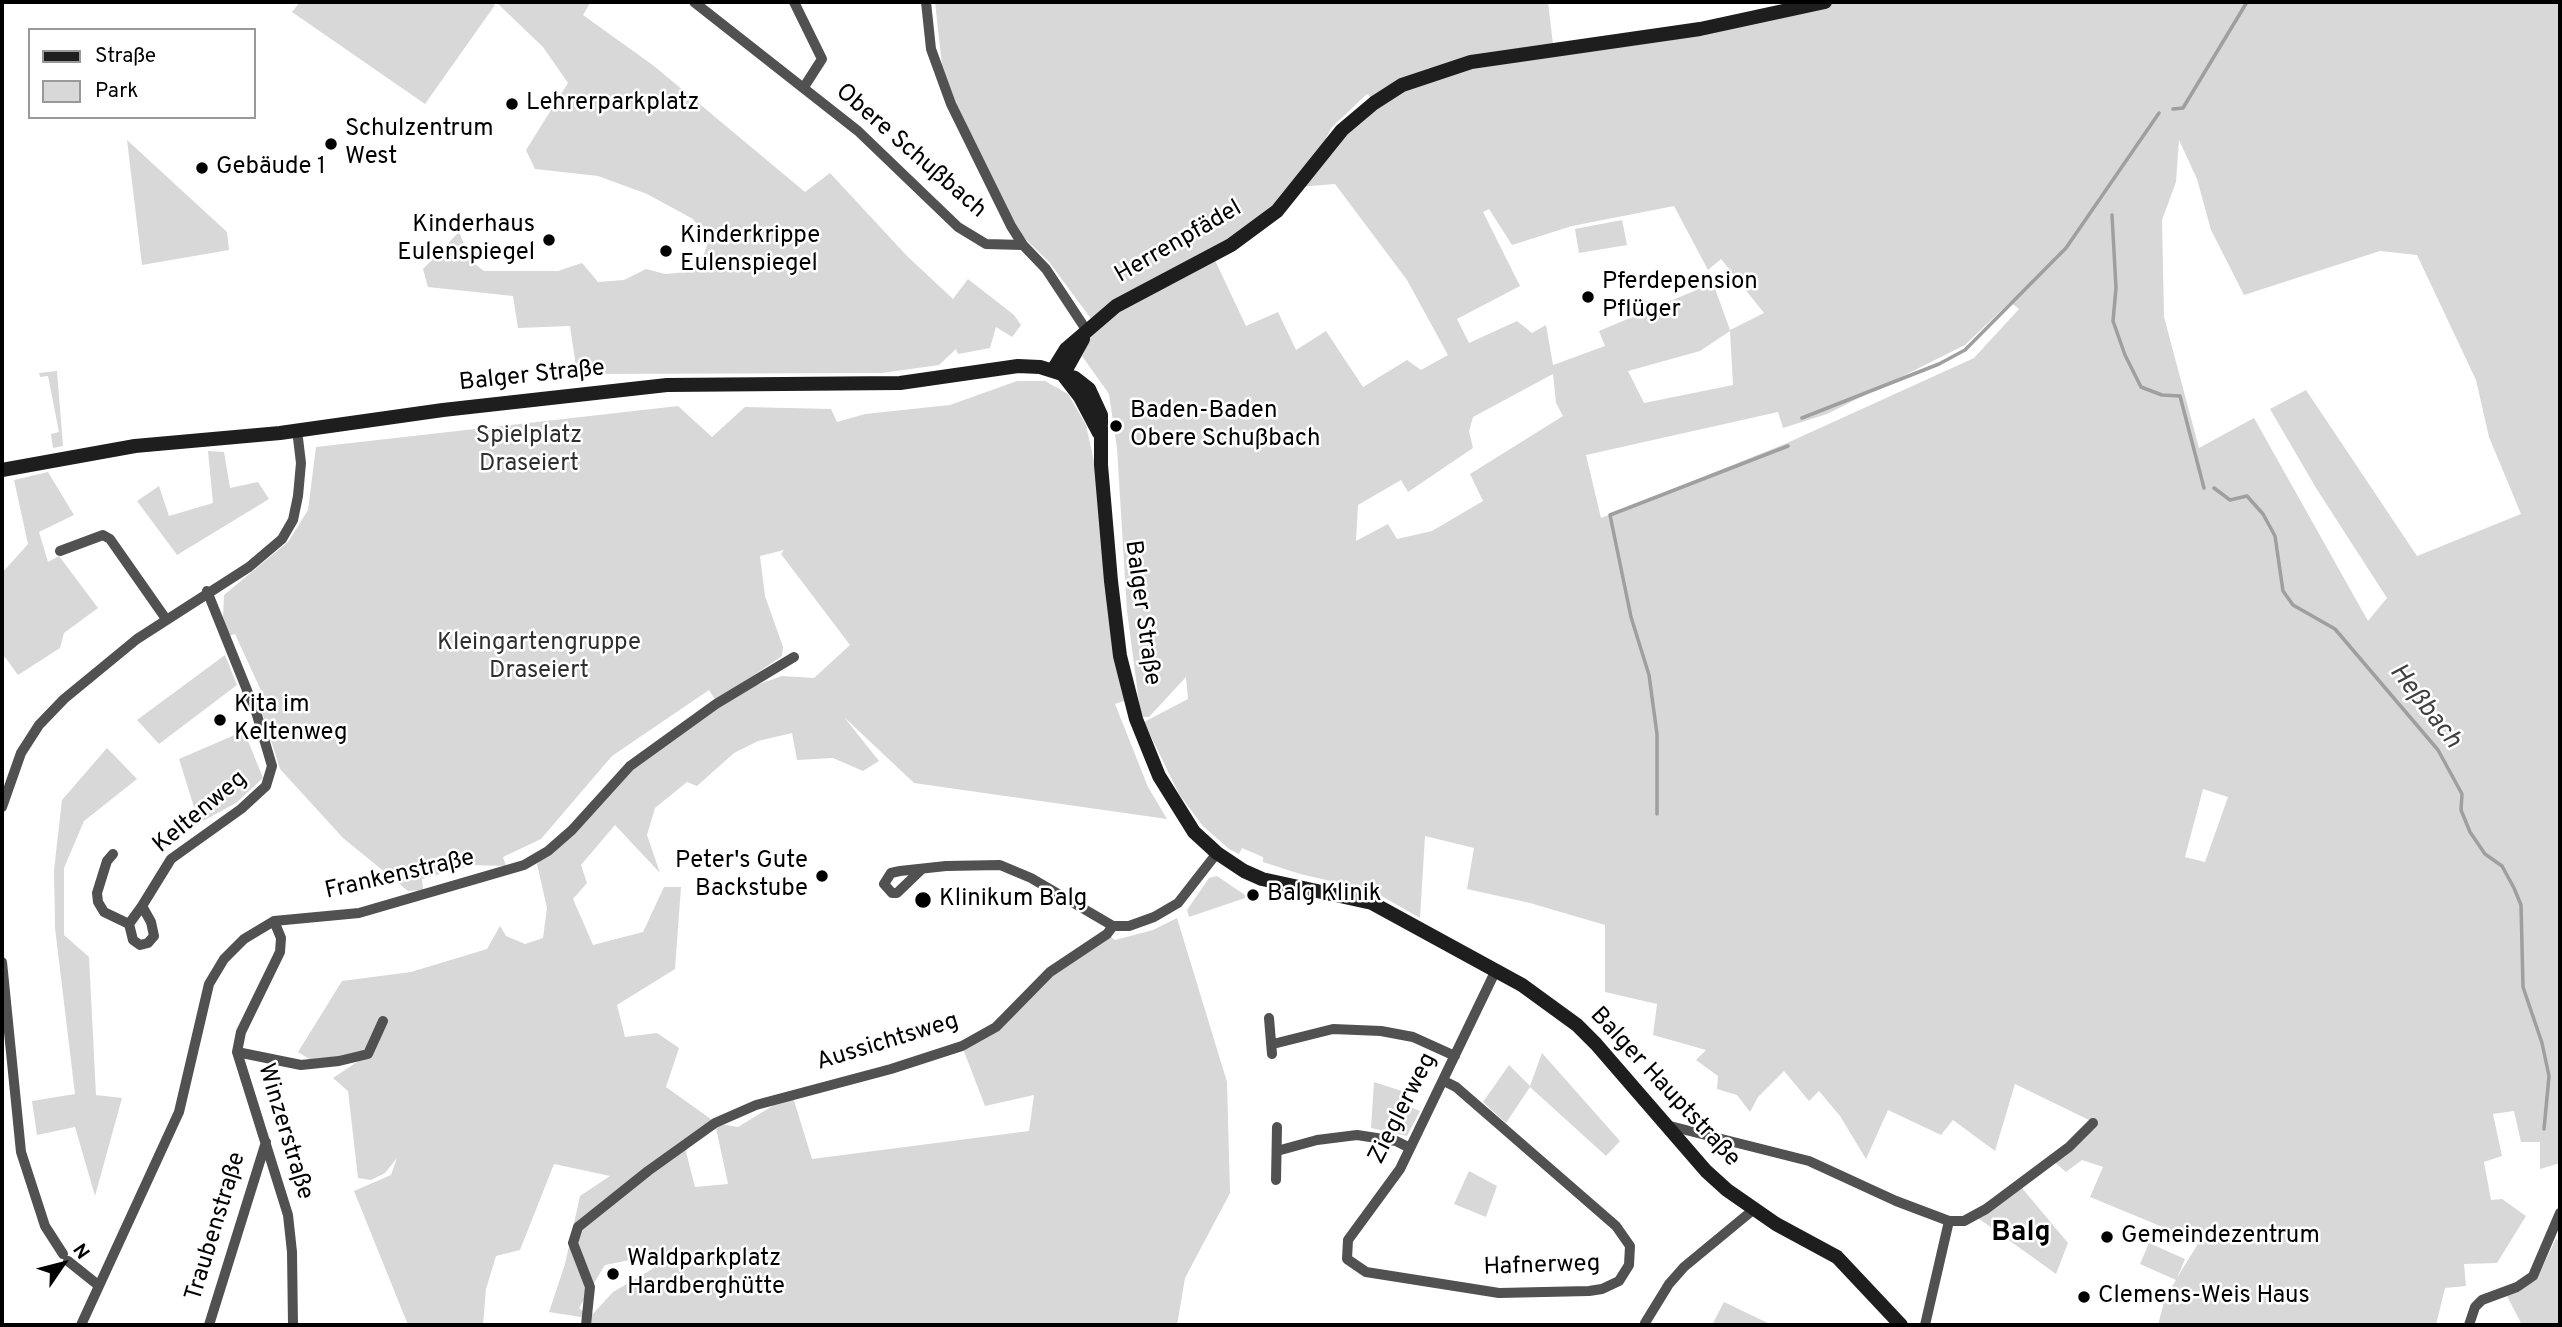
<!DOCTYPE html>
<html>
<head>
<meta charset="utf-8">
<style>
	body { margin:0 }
	#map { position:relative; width:2562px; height:1327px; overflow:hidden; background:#fff; font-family:Overpass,sans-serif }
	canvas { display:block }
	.frame { position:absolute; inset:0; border:4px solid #000; pointer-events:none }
	.legend { position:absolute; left:28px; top:28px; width:228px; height:91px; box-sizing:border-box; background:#fff; border:2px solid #999; margin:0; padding:9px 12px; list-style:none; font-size:21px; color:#000 }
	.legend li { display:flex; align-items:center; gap:14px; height:35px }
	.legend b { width:35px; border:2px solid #999 }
	.north { position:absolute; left:28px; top:1229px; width:70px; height:70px; -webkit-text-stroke:5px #fff; paint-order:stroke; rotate:55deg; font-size:19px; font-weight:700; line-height:28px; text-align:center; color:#000 }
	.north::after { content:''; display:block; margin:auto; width:24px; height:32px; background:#000; clip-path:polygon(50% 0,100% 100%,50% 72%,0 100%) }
</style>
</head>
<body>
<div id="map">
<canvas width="2562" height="1327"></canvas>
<div class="frame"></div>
<ul class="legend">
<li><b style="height:9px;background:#1e1e1e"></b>Straße</li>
<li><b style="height:19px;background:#d8d8d8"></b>Park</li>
</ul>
<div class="north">N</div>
</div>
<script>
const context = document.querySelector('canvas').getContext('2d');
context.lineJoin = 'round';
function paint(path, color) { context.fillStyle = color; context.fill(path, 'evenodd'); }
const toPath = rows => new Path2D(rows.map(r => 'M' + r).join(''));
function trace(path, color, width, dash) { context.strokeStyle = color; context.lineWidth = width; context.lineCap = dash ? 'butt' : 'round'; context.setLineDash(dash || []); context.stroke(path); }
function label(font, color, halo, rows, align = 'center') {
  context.font = font + ' Overpass,sans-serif'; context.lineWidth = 5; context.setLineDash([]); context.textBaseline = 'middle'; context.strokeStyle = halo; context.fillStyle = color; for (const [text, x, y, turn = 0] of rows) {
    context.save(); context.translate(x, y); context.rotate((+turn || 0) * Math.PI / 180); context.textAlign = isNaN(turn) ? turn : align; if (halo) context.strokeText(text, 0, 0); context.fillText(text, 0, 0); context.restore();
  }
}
const green = toPath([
	[300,2,490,2,495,5,425,104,292,12],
	[496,2,588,2,590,3,583,15,654,66,805,192,830,173,907,256,953,299,968,279,1014,315,1021,325,1012,337,996,327,990,348,958,354,956,349,939,365,882,373,577,374,570,326,518,328,513,296,428,287,423,269,459,232,471,261,484,271,558,271,582,263,598,282,624,280,646,269,665,274,687,272,704,254,709,239,693,219,647,194,598,176,535,169,526,150,568,83,543,47],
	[935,2,1548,2,1553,44,1483,55,1418,73,1398,82,1373,99,1367,94,1332,127,1303,181,1342,130,1406,87,1431,78,1470,67,1637,42,1842,2,2560,2,2560,1163,2540,1169,2540,1142,2521,1142,2514,1111,2493,1114,2502,1156,2484,1162,2491,1200,2502,1199,2526,1216,2497,1263,2464,1264,2466,1286,2445,1288,2436,1325,2158,1325,2165,1298,2176,1280,2140,1264,2149,1243,2185,1259,2177,1278,2199,1242,2090,1197,2103,1167,2082,1160,2066,1172,2052,1160,2081,1137,2093,1122,2015,1084,1995,1151,1953,1120,1941,1135,1888,1110,1866,1159,1840,1116,1819,1091,1809,1101,1784,1071,1758,1097,1750,1112,1737,1095,1717,1089,1718,1076,1696,1060,1706,1050,1653,1035,1657,1004,1605,992,1605,925,1530,903,1467,889,1474,848,1425,836,1420,918,1371,890,1300,874,1263,862,1263,857,1242,848,1239,854,1229,849,1202,825,1179,794,1144,722,1188,699,1186,677,1149,717,1141,717,1127,611,1117,448,1109,394,1082,356,1095,324,1049,262,1015,229,955,102,942,65],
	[2179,140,2197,179,2211,230,2244,295,2380,251,2417,255,2476,380,2489,437,2521,514,2417,556,2306,390,2270,409,2316,488,2387,598,2368,621,2254,418,2199,448,2164,317,2162,220,2176,182],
	[1335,184,1407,280,1448,355,1421,370,1407,360,1363,387,1326,331,1296,350,1278,312,1246,326,1212,254,1253,230,1277,211,1298,187],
	[1674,206,1708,270,1721,259,1764,313,1730,330,1713,283,1599,331,1605,346,1553,365,1546,325,1532,333,1517,321,1469,343,1457,319,1520,286,1483,212,1489,209,1512,245,1572,226],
	[2010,302,2019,309,1974,358,1787,443,1601,518,1586,455,1778,412,1783,428,1827,414,1965,345],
	[1730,331,1733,385,1644,403,1628,371,1700,351],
	[1553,374,1556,403,1563,416,1470,474,1483,501,1432,531,1397,539,1388,524,1356,541,1358,505,1401,480,1408,492,1473,448,1469,431,1473,417],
	[2203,789,2228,797,2205,862,2185,857],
	[127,140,227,232,229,250,142,265],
	[1622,220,1627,245,1579,253,1575,229],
	[57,371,63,446,53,448,51,434,59,432,48,376,40,377,39,373],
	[1017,381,1045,381,1068,394,1086,425,1099,484,1127,700,1115,704,1148,787,1167,819,914,783,844,717,879,761,863,771,833,758,797,760,792,733,758,741,734,753,697,786,687,782,655,808,647,835,660,873,615,825,581,865,587,883,573,899,593,945,643,932,664,887,681,887,675,969,617,1005,625,1037,657,1033,679,1048,666,1087,715,1122,684,1144,695,1187,728,1184,715,1123,738,1127,792,1094,812,1159,1029,1131,1034,1095,985,1106,962,1046,996,1027,1023,999,1107,934,1115,940,1153,930,1177,918,1227,1082,1230,1193,1185,1278,1177,1325,586,1325,587,1318,549,1312,565,1264,580,1196,610,1176,554,1164,520,1250,496,1256,486,1289,483,1325,408,1325,354,1191,391,1175,397,1158,385,1173,371,1180,358,1178,348,1091,333,1078,366,1056,319,1065,298,1052,342,981,411,972,487,949,500,926,506,936,525,944,543,938,547,908,537,864,630,766,748,688,782,676,814,678,850,645,781,554,784,550,760,556,765,596,783,647,782,656,716,701,709,690,612,756,541,839,503,857,506,866,472,865,422,879,423,890,408,891,343,838,280,769,262,712,269,708,235,634,229,636,223,617,224,595,288,542,308,510,316,447,678,406,712,437,745,407,831,409,837,422,865,414,950,405],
	[650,1256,654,1268,613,1292,590,1317,579,1308,605,1265],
	[208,451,224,452,230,488,258,482,269,499,177,555,137,501,159,486,169,516,213,503],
	[48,472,74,515,39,532,48,562,59,556,98,608,64,633,60,648,18,675,5,657,2,658,2,573,28,544,14,480],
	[225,655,237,685,159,744,137,720],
	[244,731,263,778,236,803,199,823,179,759],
	[107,748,137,779,84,821,64,868,64,935,89,957,96,1095,122,1098,95,1196,75,1127,37,1135,32,1101,75,1094,55,928,54,870,62,800],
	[1217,876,1248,897,1189,917,1187,910,1209,878],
	[1542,1053,1620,1141,1606,1156,1530,1087,1506,1123,1483,1102,1509,1065,1530,1086],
	[1374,1082,1408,1093,1410,1107,1420,1111,1407,1136,1371,1128],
	[1469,1171,1497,1186,1486,1217,1454,1204],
	[2022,1188,2068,1243,2056,1274,1978,1218],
	[2556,1239,2560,1242,2560,1325,2522,1325,2507,1296,2536,1280],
	[1724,1302,1772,1325,1712,1325]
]);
const stream = toPath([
	[2173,109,2183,108,2247,2],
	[2112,215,2116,288,2113,321,2125,355,2141,387,2162,395,2180,396,2204,488],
	[1802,418,1939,364,1965,350,2066,248,2159,113],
	[2214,488,2230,500,2247,496,2263,514,2275,536,2283,591,2293,605,2335,629,2438,750,2462,794,2461,810,2470,832,2485,854,2502,866,2514,888,2521,905,2523,987,2542,1043,2549,1076,2544,1129],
	[1657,814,1657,734,1649,675,1631,617,1610,515,1788,446]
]);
const street = toPath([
	[694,2,858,131,958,227,986,244,1023,245],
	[794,2,822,59,804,87],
	[926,2,931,49,951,104,1011,226,1023,245,1046,269,1087,331],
	[60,551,103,535,110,539,166,619],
	[2,807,21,753,39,725,64,699,137,639,249,567,282,539,293,520,298,496,301,463,297,430],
	[113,854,107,861,97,893,98,902,104,912,129,924],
	[922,869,897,893,892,893,884,884,891,873,900,871,946,866,1000,865,1031,878,1113,926,1129,926,1154,917,1178,903,1217,853],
	[142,906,171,859,241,809,266,786,272,766,257,715,207,591],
	[142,906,151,922,154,936,148,943,140,945,133,940,129,924,142,906],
	[274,921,281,938,280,952,241,1032,237,1052,288,1215,292,1252,293,1325],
	[2,962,21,1152,45,1226,63,1254],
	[1269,1018,1272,1054],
	[1273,1044,1333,1029,1381,1031,1413,1037,1455,1056],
	[237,1052,301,1065,339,1061,368,1054,383,1021],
	[1444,1081,1456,1087,1616,1226,1630,1246,1629,1265,1619,1281,1602,1289,1589,1291,1499,1293,1366,1272,1347,1259,1348,1240,1400,1169,1496,970],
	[1666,1125,1809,1161,1896,1201,1949,1221,1964,1221,1986,1209,2069,1147,2093,1123],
	[1277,1151,1317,1140,1357,1135,1396,1141,1410,1148],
	[1276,1180,1277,1127],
	[68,1261,98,1285],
	[1645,1323,1669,1284,1684,1267,1753,1210],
	[81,1325,179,1112,209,984,224,959,244,939,274,921,359,913,524,865,548,851,572,830,630,766,716,704,794,657],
	[209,1325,266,1142],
	[586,1325,590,1287,573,1243,578,1227,648,1171,715,1123,756,1105,891,1069,962,1046,996,1027,1050,972,1107,934,1113,926],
	[1925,1325,1949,1221],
	[2469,1325,2475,1307,2482,1300,2517,1287,2533,1276,2560,1213]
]);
const secondary = toPath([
	[1053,370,1066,349,1116,306,1231,245,1277,211,1342,130,1374,103,1402,85,1471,62,1700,29,1825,2],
	[1063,375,1080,397,1099,433],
	[1063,375,1083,339],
	[2,470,135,446,280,433,443,410,667,385,900,383,1018,366,1040,367,1075,378,1089,389,1101,415,1101,465,1111,581,1120,656,1136,719,1159,776,1194,832,1217,853,1244,871,1262,879,1372,903,1522,985,1577,1025,1596,1044,1706,1171,1727,1190,1776,1224,1837,1257,1901,1325]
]);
const markers = [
	[512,104,7,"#000"],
	[331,144,7,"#000"],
	[202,168,7,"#000"],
	[549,240,7,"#000"],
	[666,251,7,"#000"],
	[1588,297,7,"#000"],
	[1116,426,7,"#000"],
	[220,720,7,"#000"],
	[822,876,7,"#000"],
	[1253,895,7,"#000"],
	[923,900,9,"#000"],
	[2107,1237,7,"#000"],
	[613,1274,7,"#000"],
	[2084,1297,7,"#000"]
];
const poiNames = [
	["Lehrerparkplatz",526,104],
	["Schulzentrum",345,130],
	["West",345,158],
	["Gebäude 1",216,168],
	["Kinderhaus",535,226,"right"],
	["Eulenspiegel",535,254,"right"],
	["Kinderkrippe",680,237],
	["Eulenspiegel",680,265],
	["Pferdepension",1602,283],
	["Pflüger",1602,311],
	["Baden-Baden",1130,412],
	["Obere Schußbach",1130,440],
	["Kita im",234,706],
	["Keltenweg",234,734],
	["Peter's Gute",808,862,"right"],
	["Backstube",808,890,"right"],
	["Balg Klinik",1267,895],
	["Klinikum Balg",939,900],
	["Gemeindezentrum",2121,1237],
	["Waldparkplatz",627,1260],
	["Hardberghütte",627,1288],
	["Clemens-Weis Haus",2098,1297]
];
const streetNames = [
	["Obere Schußbach",910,152,41],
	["Herrenpfädel",1179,243,-30],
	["Balger Straße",532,377,-6],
	["Balger Straße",1141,613,82],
	["Keltenweg",201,813,-40],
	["Frankenstraße",400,876,-13],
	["Aussichtsweg",888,1043,-17],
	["Balger Hauptstraße",1664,1088,47],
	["Zieglerweg",1404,1109,-63],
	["Winzerstraße",284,1132,73],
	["Traubenstraße",217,1227,-73],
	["Hafnerweg",1542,1267,-2]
];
const parkNames = [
	["Spielplatz",529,437],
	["Draseiert",529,465],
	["Kleingartengruppe",539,644],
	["Draseiert",539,672]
];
const waterNames = [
	["Heßbach",2424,707,52]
];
const quarterNames = [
	["Balg",2021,1234]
];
paint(green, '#d8d8d8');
trace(stream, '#9f9f9f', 3.5);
trace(street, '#515151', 10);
trace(secondary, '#1e1e1e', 14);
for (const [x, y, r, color] of markers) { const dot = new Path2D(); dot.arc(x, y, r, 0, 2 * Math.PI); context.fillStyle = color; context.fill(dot); trace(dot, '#fff', 2.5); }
label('24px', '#000', '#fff', poiNames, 'left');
label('24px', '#000', '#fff', streetNames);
label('24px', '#2f2f2f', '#fff', parkNames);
label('italic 26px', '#404040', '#fff', waterNames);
label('bold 28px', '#000', '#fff', quarterNames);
</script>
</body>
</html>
